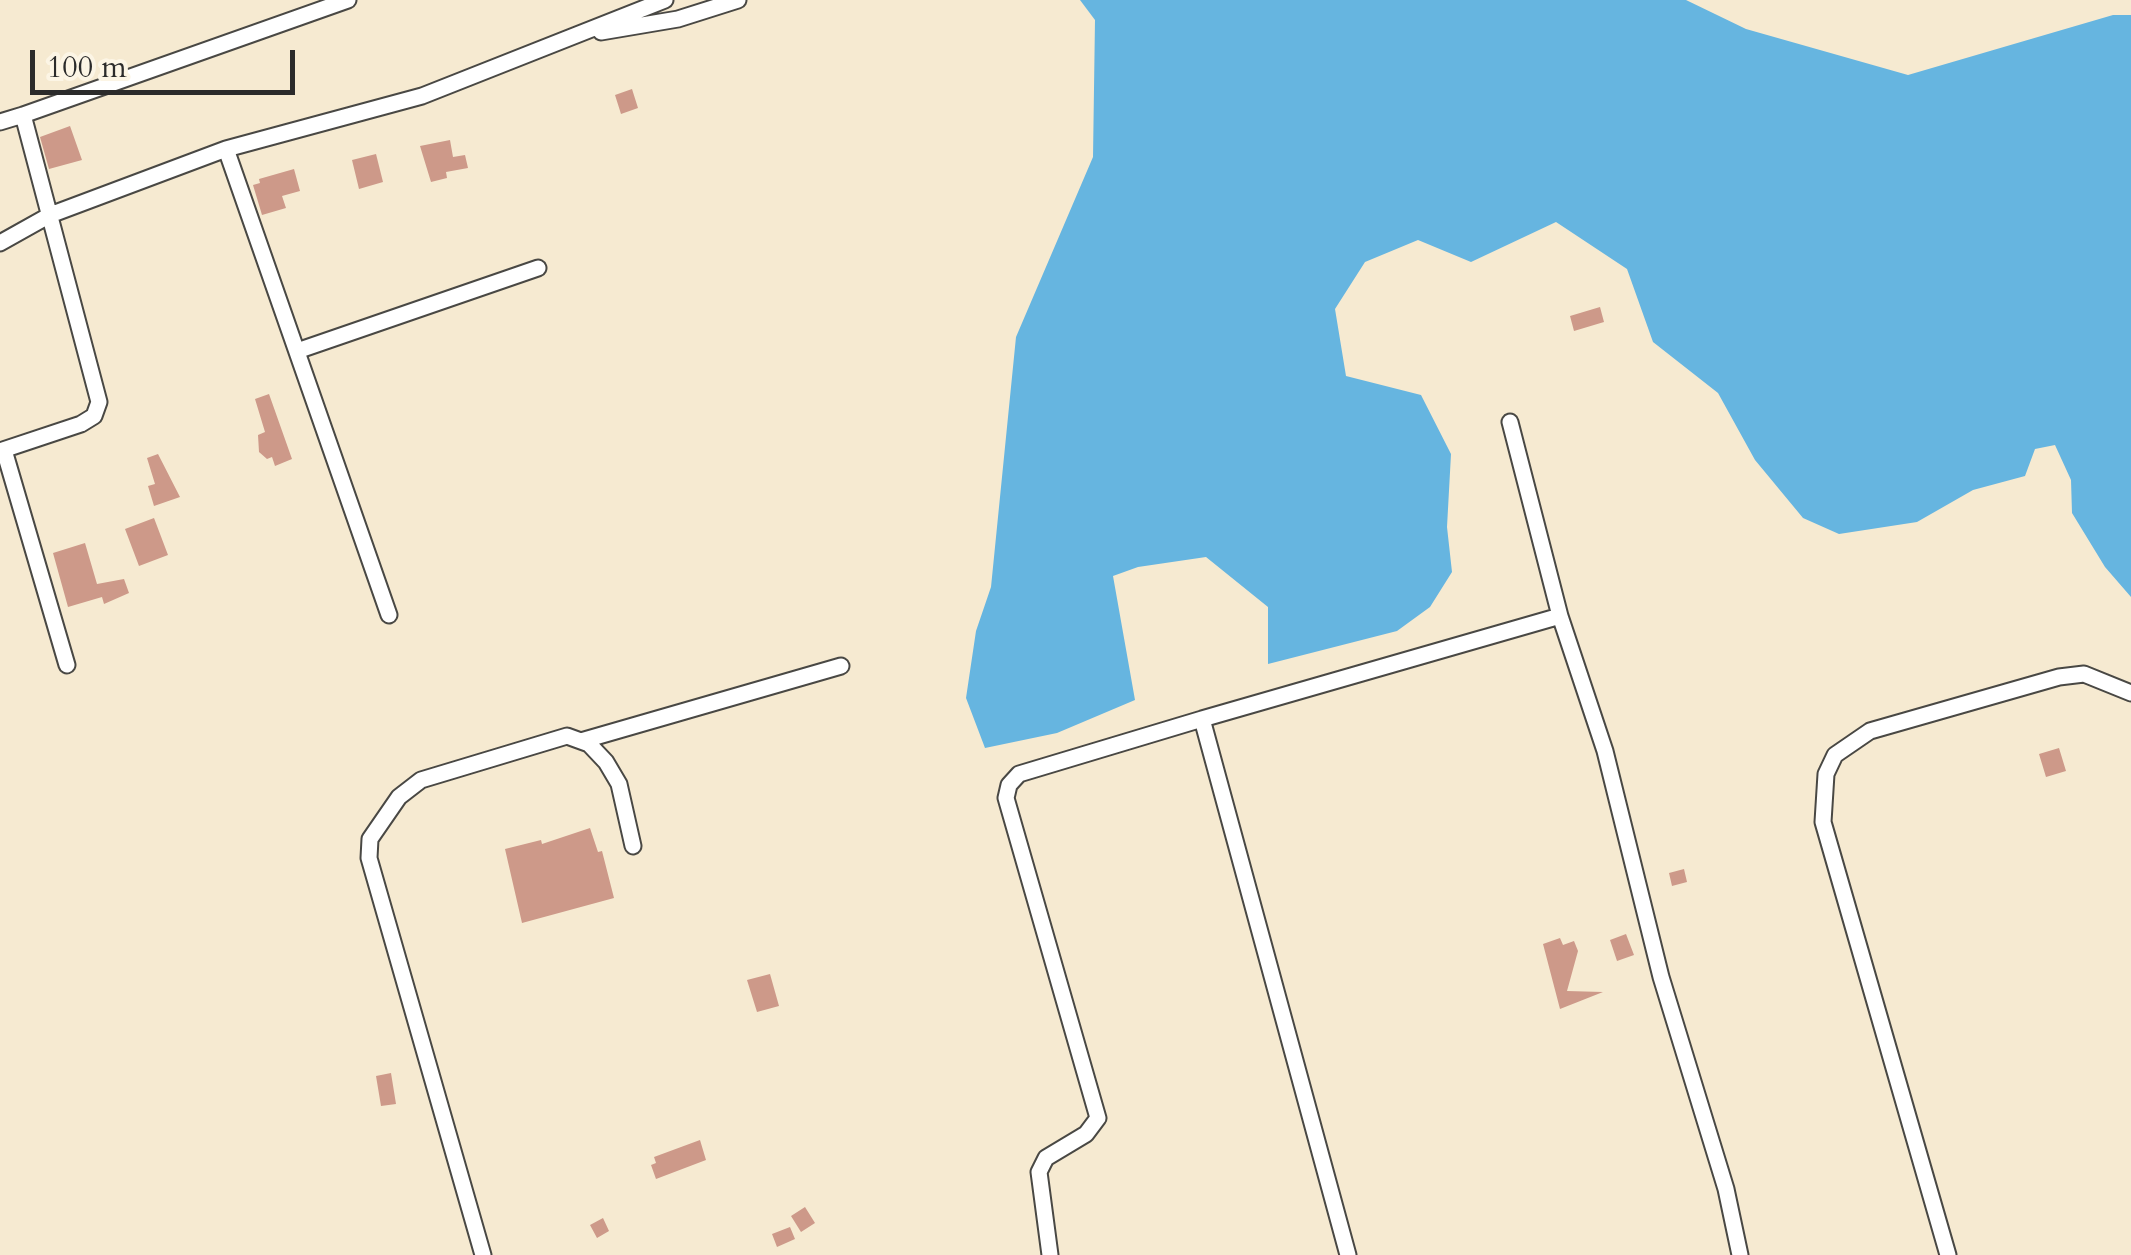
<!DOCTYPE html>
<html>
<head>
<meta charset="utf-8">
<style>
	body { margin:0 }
	#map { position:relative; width:2131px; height:1255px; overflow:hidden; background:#f6ead1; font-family:Cardo,serif }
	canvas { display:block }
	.scale { position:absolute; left:30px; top:50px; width:265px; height:45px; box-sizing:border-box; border:5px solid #2b2b2b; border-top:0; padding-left:12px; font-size:30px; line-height:35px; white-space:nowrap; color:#2b2b2b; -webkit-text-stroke:8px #fcf5e5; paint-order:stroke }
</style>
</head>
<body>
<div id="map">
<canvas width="2131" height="1255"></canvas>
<div class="scale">100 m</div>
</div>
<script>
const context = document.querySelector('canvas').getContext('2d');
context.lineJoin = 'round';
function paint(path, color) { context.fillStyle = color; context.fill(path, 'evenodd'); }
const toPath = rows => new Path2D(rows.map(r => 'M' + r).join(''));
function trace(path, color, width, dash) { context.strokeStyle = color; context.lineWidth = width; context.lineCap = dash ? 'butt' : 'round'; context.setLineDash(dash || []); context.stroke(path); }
const water = toPath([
	[1080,0,1686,0,1746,29,1908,75,2113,15,2131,15,2131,597,2105,567,2072,513,2071,480,2055,445,2035,449,2025,476,1973,490,1917,522,1839,534,1803,518,1755,460,1718,393,1653,342,1627,269,1556,222,1471,262,1418,240,1365,262,1335,309,1346,376,1421,395,1451,454,1447,527,1452,572,1430,607,1397,631,1268,664,1268,607,1206,557,1138,567,1113,576,1135,700,1057,733,985,748,966,698,976,631,991,587,1016,337,1093,157,1095,20]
]);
const building = toPath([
	[632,89,638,108,621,114,615,95],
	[70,126,82,160,49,169,40,137],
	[450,140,453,157,465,155,468,168,446,172,447,178,431,182,420,146],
	[376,154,383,182,359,189,352,160],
	[294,169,300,191,282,196,286,208,262,215,253,185,260,183,259,179],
	[1600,307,1604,322,1574,331,1570,316],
	[269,394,292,459,275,466,272,457,267,459,259,452,258,435,265,432,255,399],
	[158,454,180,497,154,506,148,486,155,484,147,458],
	[154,518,168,555,139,566,125,529],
	[85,543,97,584,124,579,129,593,104,604,102,597,68,607,53,553],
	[2059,748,2066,771,2046,777,2039,754],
	[590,828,598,852,602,851,614,898,522,923,505,849,541,840,542,844],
	[1684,869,1687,882,1672,886,1669,873],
	[1626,934,1634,955,1617,961,1610,940],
	[1560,938,1563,945,1574,941,1578,951,1567,991,1603,992,1560,1009,1543,944],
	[770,974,779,1006,757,1012,747,980],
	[391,1073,396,1104,381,1106,376,1076],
	[700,1140,706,1160,656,1179,651,1165,656,1163,654,1157],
	[805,1207,815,1223,801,1232,791,1216],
	[603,1218,609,1231,597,1238,590,1225],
	[790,1227,795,1239,777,1247,772,1234]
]);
const street = toPath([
	[601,32,678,19,738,0],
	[23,115,348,0],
	[0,122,23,115,99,402,94,416,81,424,0,451],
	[226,149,389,615],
	[0,243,50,215,226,149,422,96,665,0],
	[297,351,538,268],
	[1510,422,1560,616,1605,751,1661,977,1726,1189,1740,1255],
	[4,450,67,665],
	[581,741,841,666],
	[483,1255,369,858,370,839,399,797,421,780,567,736,589,744,606,762,619,784,633,846],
	[1050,1255,1039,1172,1046,1158,1086,1134,1098,1118,1006,798,1009,785,1019,774,1202,719],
	[1348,1255,1202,719,1560,616],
	[1948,1255,1823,822,1826,774,1835,755,1870,731,2059,677,2084,674,2131,693]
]);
paint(water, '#66b5e0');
paint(building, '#cd9989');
trace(street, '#494844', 19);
trace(street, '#fff', 15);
</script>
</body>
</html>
